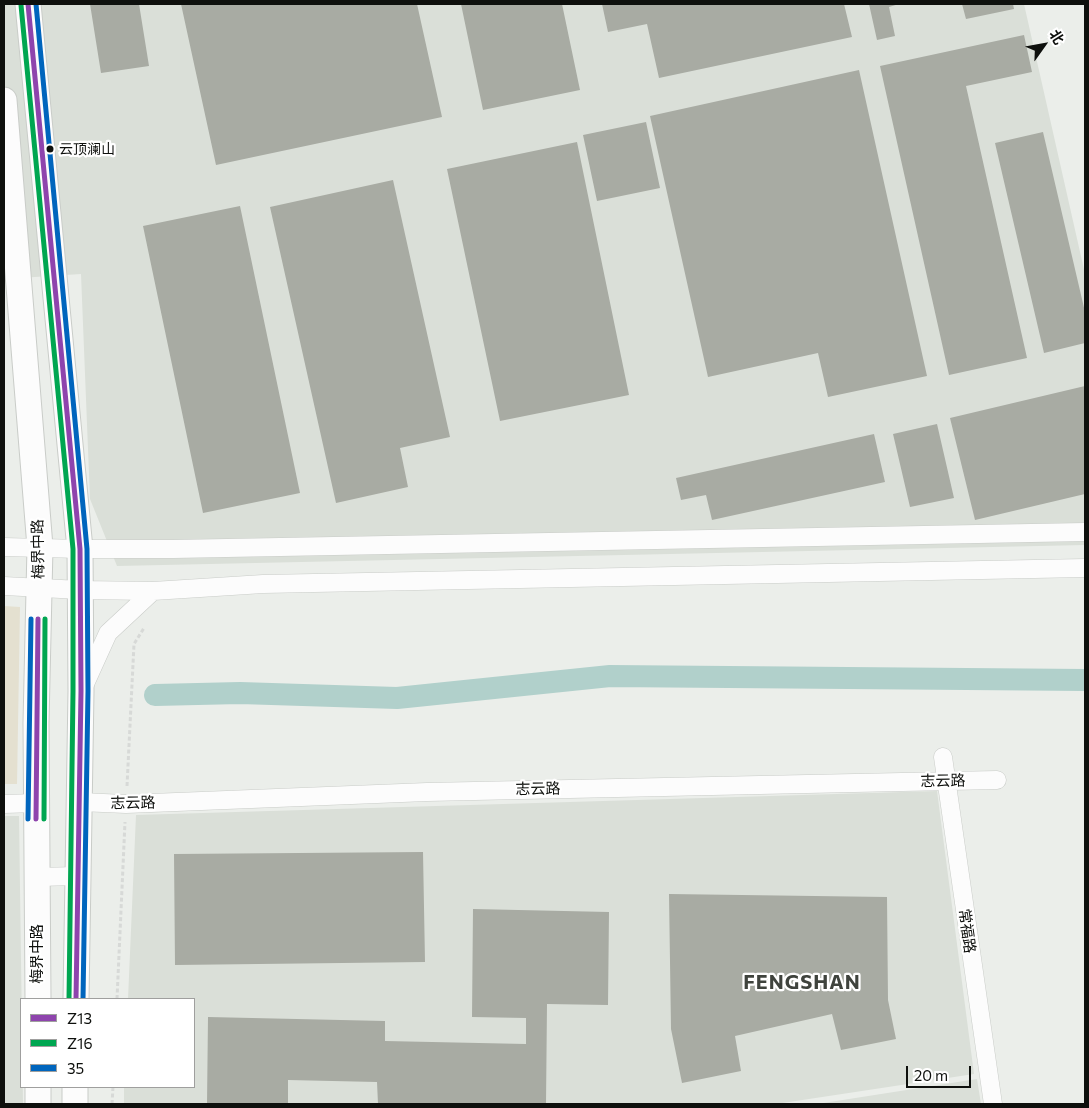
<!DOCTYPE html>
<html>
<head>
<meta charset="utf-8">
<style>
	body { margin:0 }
	#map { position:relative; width:1089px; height:1108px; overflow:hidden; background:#ebeeea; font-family:Commissioner,"Noto Sans SC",sans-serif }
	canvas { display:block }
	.frame { position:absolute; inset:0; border:5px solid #0e100d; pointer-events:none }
	.legend { position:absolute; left:20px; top:998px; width:175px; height:90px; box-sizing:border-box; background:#fff; border:1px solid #9f9f9e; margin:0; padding:6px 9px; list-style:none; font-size:15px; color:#0e100d }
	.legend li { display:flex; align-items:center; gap:10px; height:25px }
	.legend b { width:25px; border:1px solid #9f9f9e }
	.north { position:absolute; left:1019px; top:20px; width:50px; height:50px; -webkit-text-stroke:4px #fff; paint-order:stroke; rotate:58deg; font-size:14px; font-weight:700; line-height:20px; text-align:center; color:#0e100d }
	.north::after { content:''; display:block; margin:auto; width:18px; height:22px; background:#0e100d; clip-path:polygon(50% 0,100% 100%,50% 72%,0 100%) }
	.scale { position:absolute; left:906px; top:1066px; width:65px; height:22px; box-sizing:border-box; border:2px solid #0e100d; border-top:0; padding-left:6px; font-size:15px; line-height:18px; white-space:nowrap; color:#0e100d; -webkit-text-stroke:4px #fff; paint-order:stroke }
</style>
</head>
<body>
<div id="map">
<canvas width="1089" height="1108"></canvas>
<div class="frame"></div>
<ul class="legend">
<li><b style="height:6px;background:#8e44ad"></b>Z13</li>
<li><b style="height:6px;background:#00a651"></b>Z16</li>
<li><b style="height:6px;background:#0065bd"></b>35</li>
</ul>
<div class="north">北</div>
<div class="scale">20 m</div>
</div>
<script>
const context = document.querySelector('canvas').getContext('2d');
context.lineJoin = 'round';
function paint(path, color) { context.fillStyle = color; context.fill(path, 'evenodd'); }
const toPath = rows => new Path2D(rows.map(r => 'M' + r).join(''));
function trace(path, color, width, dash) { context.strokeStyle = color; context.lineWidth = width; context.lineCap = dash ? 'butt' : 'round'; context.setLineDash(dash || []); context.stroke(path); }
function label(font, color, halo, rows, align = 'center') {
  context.font = font + ' Commissioner,"Noto Sans SC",sans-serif'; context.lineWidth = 4.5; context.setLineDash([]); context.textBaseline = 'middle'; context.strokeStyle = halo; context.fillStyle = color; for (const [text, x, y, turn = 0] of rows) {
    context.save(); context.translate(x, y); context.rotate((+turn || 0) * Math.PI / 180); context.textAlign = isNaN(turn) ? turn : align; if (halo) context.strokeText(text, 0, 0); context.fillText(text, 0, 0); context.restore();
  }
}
const built = toPath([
	[4,4,1024,4,1085,274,1085,545,117,566,90,499,81,274,4,279],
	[937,791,974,1074,776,1104,124,1104,124,1087,194,1087,194,999,128,999,136,815],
	[4,816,19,816,23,1104,4,1104],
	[977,1079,981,1104,817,1104]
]);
const green = toPath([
	[4,606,20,607,17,784,4,784]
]);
const canal = toPath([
	[155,695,240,693,397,698,610,676,1085,680]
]);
const building = toPath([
	[90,4,139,4,149,66,101,73],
	[181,4,417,4,442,117,216,165],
	[461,4,562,4,580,90,483,110],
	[602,4,844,4,852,37,659,78,647,24,608,32],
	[869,4,899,4,889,7,895,36,877,40],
	[962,4,1013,4,1014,9,966,19],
	[1024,35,1032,72,966,86,1027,358,949,375,880,66],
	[859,70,927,376,828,397,818,353,708,377,650,116],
	[646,122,660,188,597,201,583,135],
	[1043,132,1085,312,1085,343,1044,353,995,143],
	[577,142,629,395,500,421,447,169],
	[393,180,450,437,400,448,408,487,336,503,270,207],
	[240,206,300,493,203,513,143,226],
	[1085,386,1085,494,975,520,950,418],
	[937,424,954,498,910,507,893,434],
	[874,434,885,482,712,520,706,495,681,500,676,478],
	[423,852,425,962,175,965,174,854],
	[669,894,887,897,888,1000,896,1039,841,1050,832,1014,735,1036,741,1071,682,1083,671,1029],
	[473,909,609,912,608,1005,547,1004,546,1104,378,1104,377,1082,288,1080,288,1104,207,1104,208,1017,385,1021,385,1041,526,1044,526,1018,472,1017]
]);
const path = toPath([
	[127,786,134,644,144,628],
	[117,999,125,822],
	[112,1104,113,1087]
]);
const minor = toPath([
	[4,547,80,549,173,549,1085,532],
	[4,586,80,590,153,591],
	[84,686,108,633,153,591,263,584,1085,568],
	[943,757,993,1104],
	[80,802,126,804,427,792,997,780],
	[4,804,36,803],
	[37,877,78,876]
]);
const secondary = toPath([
	[28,4,80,549,81,691,76,999],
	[4,100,40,547,36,723,38,999],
	[38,1087,38,1104],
	[75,1104,75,1087]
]);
const bus1 = toPath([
	[28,4,80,549,81,691,76,999],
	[36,819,38,619]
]);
const bus2 = toPath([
	[21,5,73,549,73,691,69,999],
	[44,819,45,619]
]);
const bus3 = toPath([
	[36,4,87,549,88,691,83,999],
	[28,819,31,619]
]);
const markers = [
	[50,149,4.5,"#0e100d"]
];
const busNames = [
	["云顶澜山",59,149]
];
const streetNames = [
	["梅界中路",38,549,-91],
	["志云路",943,781,-1],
	["志云路",538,789,-1],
	["志云路",133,803,-1],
	["常福路",967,931,82],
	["梅界中路",37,954,-90]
];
const districtNames = [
	["FENGSHAN",802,982]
];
paint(built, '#dadfd8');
paint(green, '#e4e0d0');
trace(canal, '#b1d0cb', 22);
paint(building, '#a8aba3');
trace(minor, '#c9ccc8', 19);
trace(secondary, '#c9ccc8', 27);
trace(path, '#d7d9d7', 3, [4, 2.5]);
trace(minor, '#fcfcfc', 18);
trace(secondary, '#fcfcfc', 25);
trace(bus1, '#8e44ad', 5);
trace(bus2, '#00a651', 5);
trace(bus3, '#0065bd', 5);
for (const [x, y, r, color] of markers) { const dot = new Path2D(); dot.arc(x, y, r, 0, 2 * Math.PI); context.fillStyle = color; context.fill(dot); trace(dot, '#fff', 2); }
label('14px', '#0e100d', '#fff', busNames, 'left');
label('15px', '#0e100d', '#fff', streetNames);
context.letterSpacing = '1px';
label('bold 20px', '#3f433d', '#fff', districtNames);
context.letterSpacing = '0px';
</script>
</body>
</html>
